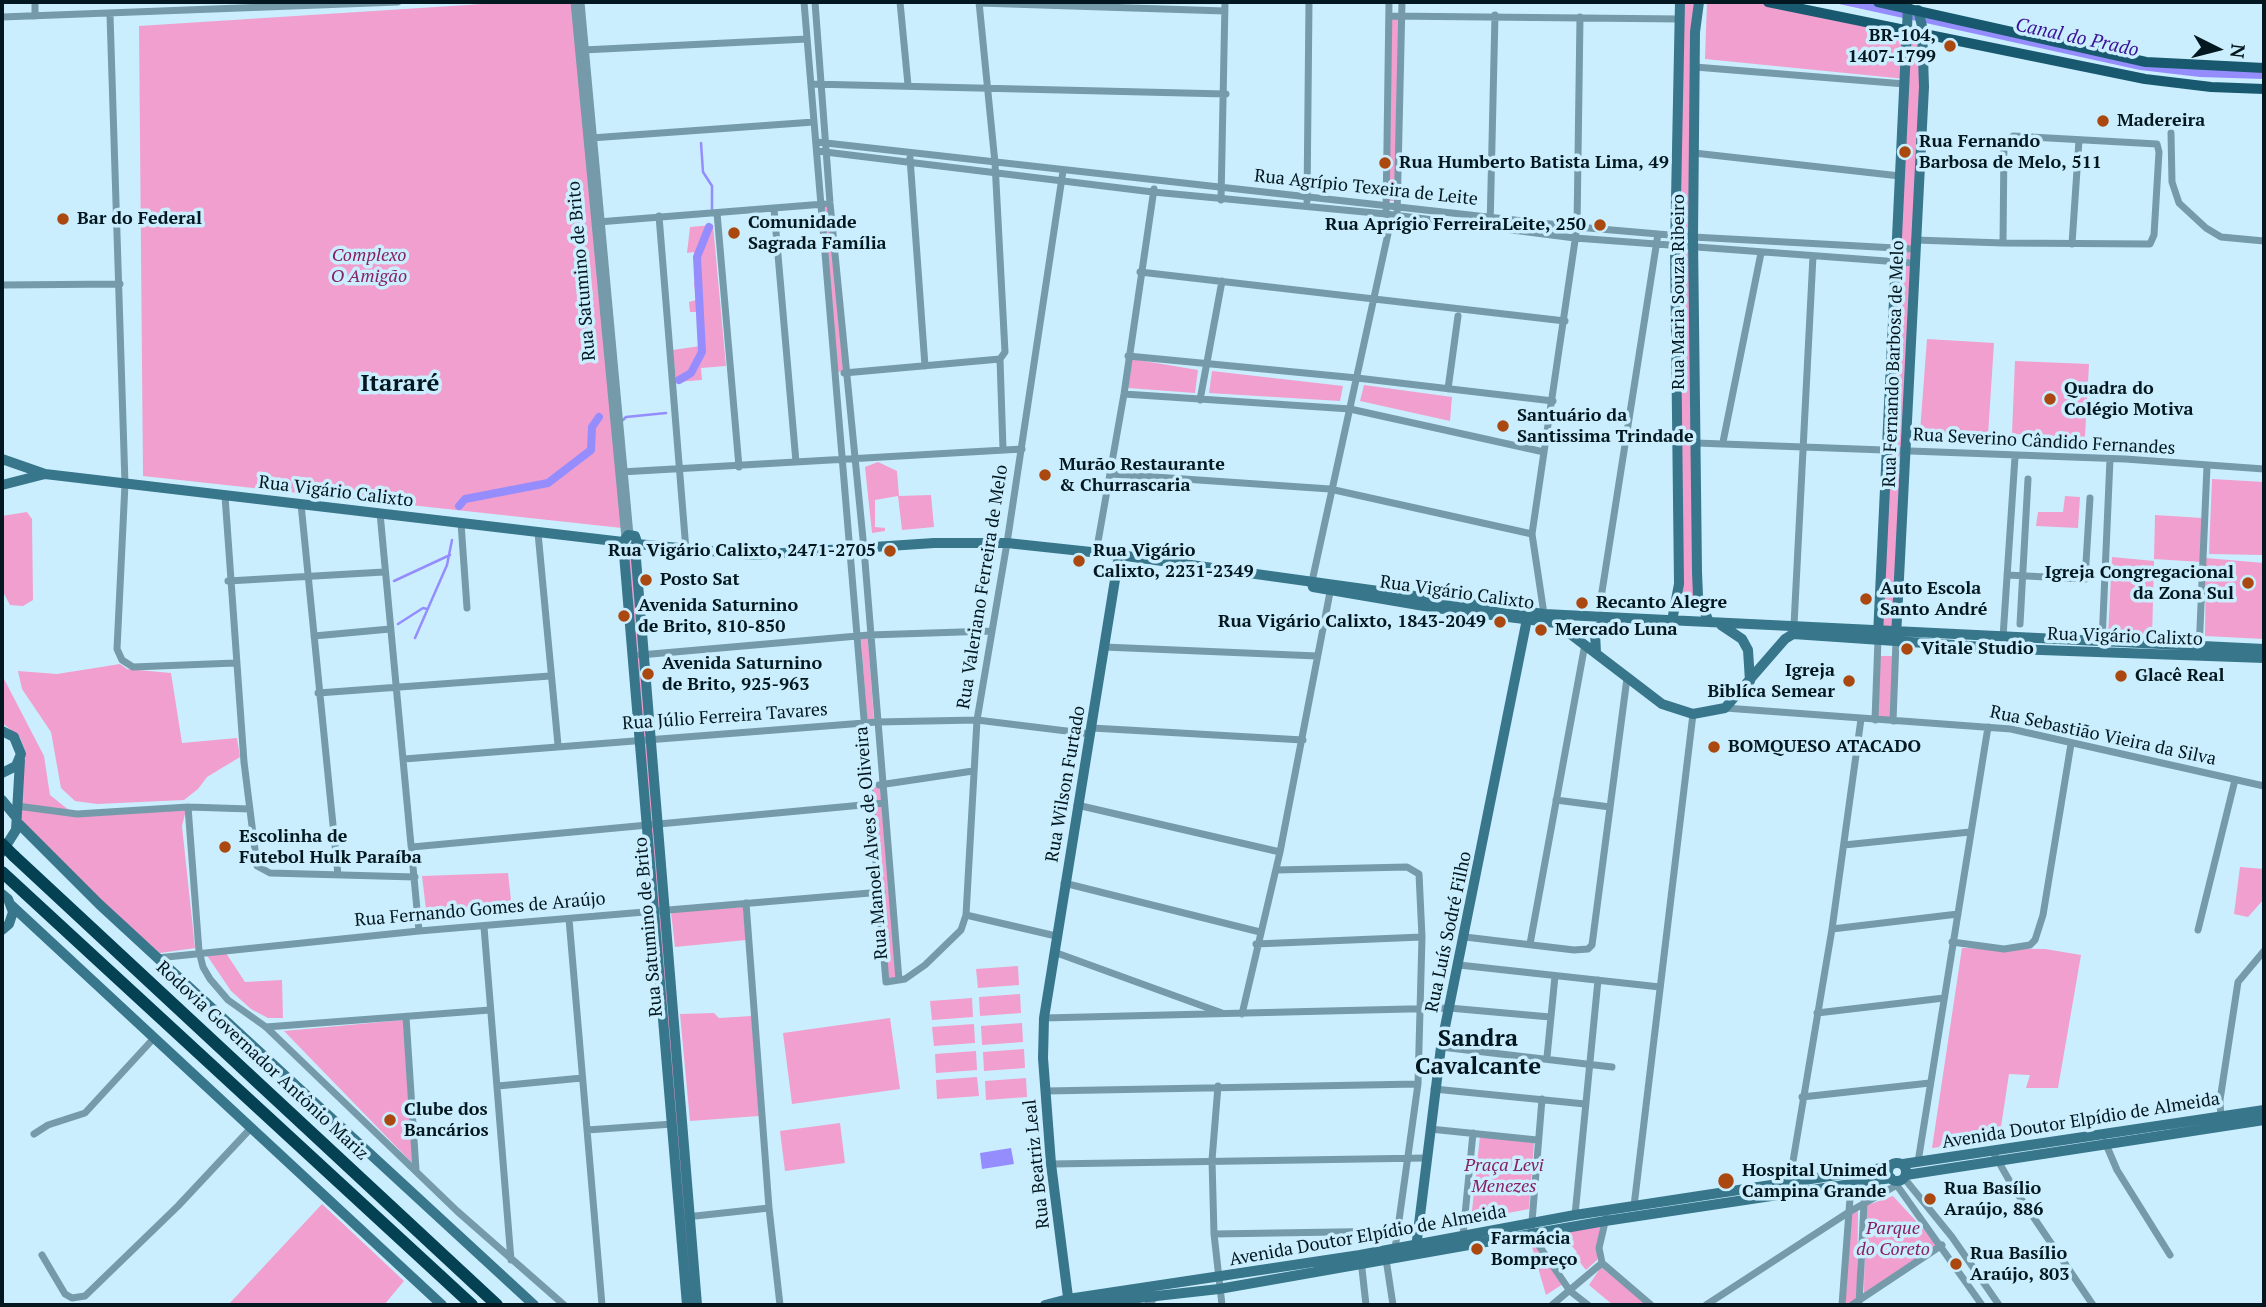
<!DOCTYPE html>
<html>
<head>
<meta charset="utf-8">
<style>
	body { margin:0 }
	#map { position:relative; width:2266px; height:1307px; overflow:hidden; background:#caeefd; font-family:"PT Serif",serif }
	canvas { display:block }
	.frame { position:absolute; inset:0; border:4px solid #02171f; pointer-events:none }
	.north { position:absolute; left:2182px; top:14px; width:70px; height:70px; -webkit-text-stroke:5px #caeefd; paint-order:stroke; rotate:96deg; font-size:19px; font-weight:700; line-height:28px; text-align:center; color:#02171f }
	.north::after { content:''; display:block; margin:auto; width:24px; height:32px; background:#02171f; clip-path:polygon(50% 0,100% 100%,50% 72%,0 100%) }
</style>
</head>
<body>
<div id="map">
<canvas width="2266" height="1307"></canvas>
<div class="frame"></div>
<div class="north">N</div>
</div>
<script>
const context = document.querySelector('canvas').getContext('2d');
context.lineJoin = 'round';
function paint(path, color) { context.fillStyle = color; context.fill(path, 'evenodd'); }
const toPath = rows => new Path2D(rows.map(r => 'M' + r).join(''));
function trace(path, color, width, dash) { context.strokeStyle = color; context.lineWidth = width; context.lineCap = dash ? 'butt' : 'round'; context.setLineDash(dash || []); context.stroke(path); }
function label(font, color, halo, rows, align = 'center') {
  context.font = font + ' "PT Serif",serif'; context.lineWidth = 7; context.setLineDash([]); context.textBaseline = 'middle'; context.strokeStyle = halo; context.fillStyle = color; for (const [text, x, y, turn = 0] of rows) {
    context.save(); context.translate(x, y); context.rotate((+turn || 0) * Math.PI / 180); context.textAlign = isNaN(turn) ? turn : align; if (halo) context.strokeText(text, 0, 0); context.fillText(text, 0, 0); context.restore();
  }
}
const green = toPath([
	[514,2,574,2,622,528,143,476,139,26],
	[1683,2,1695,2,1691,26,1690,234,1678,232],
	[1707,2,1779,2,1908,30,1906,79,1705,59],
	[1391,18,1399,18,1396,201,1388,201],
	[1910,36,1919,36,1922,56,1911,259,1899,259],
	[823,205,828,205,845,371,837,372],
	[713,225,726,366,701,368,702,380,676,382,673,350,700,346,697,312,690,312,689,302,696,300,694,282,697,280,694,252,687,253,690,227],
	[1690,251,1694,606,1679,604,1678,252],
	[1898,265,1912,266,1904,449,1890,448],
	[1927,339,1994,343,1988,435,1920,432],
	[1132,359,1198,370,1195,393,1128,388],
	[2015,361,2089,364,2085,437,2012,434],
	[1212,371,1343,386,1340,401,1209,393],
	[1364,385,1452,397,1450,421,1360,401],
	[1904,452,1894,627,1880,626,1890,453],
	[878,462,897,471,899,496,931,495,934,527,902,530,898,496,875,500,875,527,885,528,885,531,872,533,865,467],
	[2212,479,2264,482,2264,555,2209,554],
	[2065,496,2080,497,2078,528,2036,526,2038,512,2063,512],
	[27,512,32,519,33,600,23,606,10,605,2,590,2,516],
	[2155,515,2202,518,2201,562,2154,559],
	[633,549,695,1305,689,1305,627,550],
	[2112,557,2154,561,2152,639,2108,637],
	[2206,558,2264,563,2264,639,2205,636],
	[861,638,868,638,874,720,867,721],
	[1879,656,1893,656,1890,719,1877,718],
	[120,664,127,669,171,673,182,743,237,738,240,757,207,777,198,789,184,800,97,804,75,801,61,788,51,732,22,689,18,671,57,674],
	[2,675,44,756,50,795,65,807,76,815,186,810,182,826,195,948,160,953,47,854,20,817,22,765,26,753,20,737,2,723],
	[880,786,897,978,887,981,873,787],
	[2240,867,2264,869,2264,899,2248,917,2234,914],
	[508,873,512,909,427,918,422,876],
	[743,907,746,940,675,947,671,912],
	[1962,948,2045,949,2081,955,2058,1088,2026,1088,2030,1075,2009,1074,1999,1140,1932,1148],
	[226,953,245,982,282,980,283,1018,268,1018,251,1009,231,991,206,954],
	[1018,966,1019,985,978,988,976,969],
	[1020,994,1021,1013,980,1016,979,997],
	[972,998,973,1017,932,1020,930,1001],
	[714,1013,719,1018,752,1016,759,1116,690,1121,680,1014],
	[890,1018,900,1089,792,1104,783,1033],
	[403,1020,413,1164,284,1031],
	[1022,1023,1023,1042,982,1045,981,1026],
	[974,1024,975,1043,934,1046,932,1027],
	[1024,1049,1025,1068,984,1071,983,1052],
	[976,1051,977,1070,936,1073,935,1054],
	[977,1077,979,1096,937,1099,936,1080],
	[1026,1078,1027,1097,986,1100,985,1081],
	[840,1123,845,1163,785,1171,780,1131],
	[1480,1136,1534,1143,1529,1209,1471,1220],
	[1893,1196,1938,1245,1864,1293,1865,1206],
	[322,1204,404,1281,384,1305,228,1305],
	[1858,1211,1857,1299,1845,1305,1849,1214],
	[1603,1223,1597,1245,1597,1260,1586,1270,1574,1255,1577,1252,1558,1231],
	[1535,1245,1563,1284,1546,1295,1532,1247],
	[1601,1267,1648,1305,1613,1305,1589,1285]
]);
const water = toPath([
	[1830,2,1864,2,2123,59,2264,69,2264,79,2200,77,2140,70],
	[1011,1148,1014,1164,982,1169,980,1153]
]);
const stream = toPath([
	[701,143,703,172,712,186,712,209],
	[623,420,626,417,666,413],
	[394,581,450,555],
	[398,624,423,608,427,609],
	[415,638,447,565,452,540]
]);
const canal = toPath([
	[679,380,691,373,702,352,697,257,709,227],
	[459,506,465,499,548,483,591,450,592,427,599,417]
]);
const street = toPath([
	[35,2,35,16],
	[574,2,625,538],
	[581,2,630,535],
	[804,2,886,982,905,979,925,965,961,930,966,915,977,720,1007,543,1063,171],
	[815,2,830,203,864,549,899,980],
	[900,2,908,85],
	[979,3,1225,11],
	[110,15,125,484,117,649,122,660,133,667,235,663],
	[1389,16,1680,19],
	[2,17,398,2],
	[583,50,807,39],
	[1695,67,1905,84],
	[811,84,1226,94],
	[2171,133,2172,182,2179,203,2206,228,2221,237,2264,241],
	[591,138,814,122],
	[817,142,1577,227,1693,237,1914,249],
	[817,151,1153,192,1386,214,1575,238,1913,263],
	[1694,153,1900,176],
	[910,158,925,366],
	[1221,200,1225,2],
	[1307,201,1309,2],
	[774,209,796,462],
	[717,213,739,467],
	[659,216,686,550],
	[598,222,824,204],
	[1490,228,1495,15],
	[1389,229,1386,214,1389,2],
	[1915,240,2003,243,2150,244,2154,235,2159,152,2157,144,2013,136,2004,144,2003,243],
	[2072,244,2079,140],
	[1140,272,1565,321],
	[2,285,120,284],
	[1128,356,1357,378,1553,401],
	[1000,359,1003,449],
	[844,373,1000,359,1005,352,995,163,979,2],
	[1448,389,1458,316],
	[1124,394,1350,409,1544,452],
	[1200,400,1222,281],
	[1723,442,1761,253],
	[1696,443,2125,459,2264,469],
	[621,472,1022,449],
	[1111,474,1330,489,1532,534],
	[225,496,244,762,257,866,270,873,415,877],
	[301,504,338,875],
	[380,513,419,931],
	[461,523,467,608],
	[538,533,558,745],
	[1096,553,1124,394,1154,189],
	[2007,575,2085,579,2090,498],
	[228,581,384,572],
	[1311,586,1389,229,1397,216,1402,2],
	[1544,614,1532,534,1577,227,1580,17],
	[1598,617,1658,234],
	[2020,624,2028,479],
	[1794,625,1813,256],
	[314,636,390,629],
	[2003,637,2015,457],
	[2102,642,2110,459],
	[1104,647,1317,656],
	[2199,651,2207,466],
	[640,655,869,635,992,631],
	[318,693,550,676],
	[1725,708,2011,729,2264,786],
	[1875,720,1878,639],
	[1893,721,1896,641],
	[1092,728,1303,740],
	[404,759,877,722,977,720,1091,734],
	[879,785,973,771],
	[1556,800,1610,807],
	[1077,805,1280,852],
	[17,806,77,814,188,807,250,809],
	[188,807,199,951,203,967,210,979,228,1000,266,1027,457,1211,564,1305],
	[1844,845,1970,832],
	[412,847,884,803],
	[1276,870,1407,867,1419,874,1422,937,1418,1084,1395,1249],
	[1064,883,1260,932],
	[746,903,769,1208,780,1305],
	[966,915,1056,936],
	[569,919,602,1305],
	[484,927,511,1260],
	[1832,929,1958,914],
	[2198,930,2235,780],
	[1465,937,1574,950,1588,949,1592,945,1627,678],
	[1952,942,2004,949,2030,945,2035,940,2043,915,2071,744],
	[1256,944,1422,937],
	[1530,944,1585,644],
	[1054,952,1222,1013],
	[157,958,419,931,882,892],
	[1459,965,1660,987],
	[1817,1013,1944,998],
	[1242,1014,1280,852,1331,587],
	[406,1017,416,1170],
	[1044,1018,1449,1008,1550,1017],
	[266,1027,490,1010],
	[1441,1047,1612,1067],
	[1547,1057,1555,976],
	[498,1086,582,1078],
	[1218,1086,1212,1160,1214,1234,1222,1305],
	[1434,1089,1585,1104],
	[1046,1091,1418,1084],
	[1802,1097,1930,1083],
	[1542,1099,1531,1234,1570,1291,1588,1305],
	[2221,1121,2220,1100,2238,982,2264,951],
	[1430,1129,1537,1140],
	[587,1130,673,1124],
	[34,1134,48,1125,85,1113,154,1038],
	[2105,1142,2117,1170,2170,1255],
	[1993,1152,2013,1187,2093,1305],
	[1918,1162,1988,727],
	[1051,1164,1426,1158],
	[1904,1178,1952,1237,1999,1305],
	[1896,1184,1982,1305],
	[1789,1185,1832,929,1861,719],
	[1634,1206,1693,714],
	[1575,1215,1598,980],
	[686,1217,769,1208],
	[1606,1218,1599,1248,1602,1263,1651,1305],
	[1214,1234,1399,1231],
	[1463,1235,1473,1133],
	[42,1255,65,1294,72,1298,85,1296,178,1206,251,1128],
	[1386,1259,1393,1305],
	[1361,1260,1366,1305],
	[1147,1305,1156,1297],
	[1552,1305,1602,1263],
	[1706,1305,1849,1212,1897,1185],
	[1842,1305,1851,1185],
	[1852,1305,1942,1245],
	[1859,1305,1865,1183]
]);
const secondary = toPath([
	[1699,2,1695,32,1693,237,1697,572,1698,596,1709,622],
	[2,459,45,474,623,542],
	[2,485,45,474],
	[623,542,687,1305],
	[623,542,628,535,635,536,637,542,633,548],
	[637,544,753,555,934,543,1007,543,1119,555,1544,614,2264,649],
	[635,547,697,1305],
	[1313,587,1436,608,1556,623,1662,704,1693,714,1725,708,1785,639,1793,634,2013,649,2264,658],
	[1672,621,1679,584,1675,248,1680,2],
	[1721,625,1742,639,1748,650,1750,681],
	[1878,635,1908,7],
	[1896,637,1924,87,1922,26,1918,10],
	[1596,653,1595,633,1605,618],
	[2,731,14,737,21,754,16,766,2,773],
	[2,800,16,817],
	[17,822,99,904,534,1305],
	[2,852,16,830,20,760],
	[2,894,8,899,13,912,9,924,2,930],
	[11,905,442,1305],
	'1888 1172a9 9 0 1 1 18 0a9 9 0 1 1-18 0Z',
	[1903,1164,2264,1110],
	[1906,1175,2264,1120],
	[1416,1248,1441,1047,1527,619],
	[1045,1305,1068,1299,1360,1255,1575,1215,1889,1167],
	[1069,1305,1051,1164,1043,1058,1044,1018,1119,555],
	[1076,1305,1219,1289,1605,1221,1891,1178]
]);
const primary = toPath([
	[1768,2,2145,79,2211,87,2264,89],
	[1878,2,2146,62,2264,68]
]);
const highway = toPath([
	[14,856,497,1305],
	[2,872,472,1305]
]);
const highwayBridge = toPath([
	[2,844,14,856]
]);
const markers = [
	[1950,46,7,"#ab480f"],
	[2103,121,7,"#ab480f"],
	[1905,152,7,"#ab480f"],
	[1385,163,7,"#ab480f"],
	[63,219,7,"#ab480f"],
	[1600,225,7,"#ab480f"],
	[734,233,7,"#ab480f"],
	[2050,399,7,"#ab480f"],
	[1503,426,7,"#ab480f"],
	[1045,475,7,"#ab480f"],
	[890,551,7,"#ab480f"],
	[1079,561,7,"#ab480f"],
	[646,580,7,"#ab480f"],
	[2248,583,7,"#ab480f"],
	[1866,599,7,"#ab480f"],
	[1582,603,7,"#ab480f"],
	[624,616,7,"#ab480f"],
	[1500,622,7,"#ab480f"],
	[1541,630,7,"#ab480f"],
	[1907,649,7,"#ab480f"],
	[648,674,7,"#ab480f"],
	[2121,676,7,"#ab480f"],
	[1849,681,7,"#ab480f"],
	[1714,747,7,"#ab480f"],
	[225,847,7,"#ab480f"],
	[390,1120,7,"#ab480f"],
	[1726,1181,9,"#ab480f"],
	[1930,1199,7,"#ab480f"],
	[1477,1249,7,"#ab480f"],
	[1956,1264,7,"#ab480f"]
];
const poiNames = [
	["BR-104,",1936,36,"right"],
	["1407-1799",1936,57,"right"],
	["Madereira",2117,121],
	["Rua Fernando",1919,142],
	["Barbosa de Melo, 511",1919,163],
	["Rua Humberto Batista Lima, 49",1399,163],
	["Bar do Federal",77,219],
	["Comunidade",748,223],
	["Sagrada Família",748,244],
	["Rua Aprígio FerreiraLeite, 250",1586,225,"right"],
	["Quadra do",2064,389],
	["Colégio Motiva",2064,410],
	["Santuário da",1517,416],
	["Santissima Trindade",1517,437],
	["Murão Restaurante",1059,465],
	["& Churrascaria",1059,486],
	["Rua Vigário Calixto, 2471-2705",876,551,"right"],
	["Rua Vigário",1093,551],
	["Calixto, 2231-2349",1093,572],
	["Igreja Congregacional",2234,573,"right"],
	["da Zona Sul",2234,594,"right"],
	["Posto Sat",660,580],
	["Auto Escola",1880,589],
	["Santo André",1880,610],
	["Recanto Alegre",1596,603],
	["Avenida Saturnino",638,606],
	["de Brito, 810-850",638,627],
	["Rua Vigário Calixto, 1843-2049",1486,622,"right"],
	["Mercado Luna",1555,630],
	["Vitale Studio",1921,649],
	["Avenida Saturnino",662,664],
	["de Brito, 925-963",662,685],
	["Igreja",1835,671,"right"],
	["Biblíca Semear",1835,692,"right"],
	["Glacê Real",2135,676],
	["BOMQUESO ATACADO",1728,747],
	["Escolinha de",239,837],
	["Futebol Hulk Paraíba",239,858],
	["Clube dos",404,1110],
	["Bancários",404,1131],
	["Hospital Unimed",1742,1171],
	["Campina Grande",1742,1192],
	["Rua Basílio",1944,1189],
	["Araújo, 886",1944,1210],
	["Farmácia",1491,1239],
	["Bompreço",1491,1260],
	["Rua Basílio",1970,1254],
	["Araújo, 803",1970,1275]
];
const streetNames = [
	["Rua Agrípio Texeira de Leite",1366,188,6],
	["Rua Satumino de Brito",582,271,-95],
	["Rua Maria Souza Ribeiro",1679,292,-90],
	["Rua Fernando Barbosa de Melo",1894,364,-88],
	["Rua Severino Cândido Fernandes",2044,442,3],
	["Rua Vigário Calixto",336,492,7],
	["Rua Valeriano Ferreira de Melo",983,587,-81],
	["Rua Vigário Calixto",1457,593,8],
	["Rua Vigário Calixto",2125,637,2],
	["Rua Júlio Ferreira Tavares",725,717,-4],
	["Rua Sebastião Vieira da Silva",2103,736,12],
	["Rua Wilson Furtado",1066,784,-80],
	["Rua Manoel Alves de Oliveira",872,843,-95],
	["Rua Fernando Gomes de Araújo",480,910,-5],
	["Rua Satumino de Brito",649,927,-95],
	["Rua Luís Sodré Filho",1449,932,-78],
	["Rodovia Governador Antônio Mariz",262,1061,43],
	["Avenida Doutor Elpídio de Almeida",2081,1121,-9],
	["Rua Beatriz Leal",1037,1164,-96],
	["Avenida Doutor Elpídio de Almeida",1368,1236,-10]
];
const parkNames = [
	["Complexo",369,256],
	["O Amigão",369,277],
	["Praça Levi",1504,1166],
	["Menezes",1504,1187],
	["Parque",1893,1229],
	["do Coreto",1893,1250]
];
const waterNames = [
	["Canal do Prado",2077,38,12]
];
const districtNames = [
	["Itararé",400,384],
	["Sandra",1478,1039],
	["Cavalcante",1478,1067]
];
paint(green, '#f19fce');
paint(water, '#958dfe');
trace(stream, '#958dfe', 2.5);
trace(canal, '#958dfe', 8);
trace(street, '#759baa', 7);
trace(secondary, '#38768c', 10);
trace(primary, '#18596f', 10);
trace(highway, '#044153', 12);
trace(highwayBridge, '#044153', 12);
for (const [x, y, r, color] of markers) { const dot = new Path2D(); dot.arc(x, y, r, 0, 2 * Math.PI); context.fillStyle = color; context.fill(dot); trace(dot, '#caeefd', 2.5); }
label('bold 18px', '#02171f', '#caeefd', poiNames, 'left');
label('18px', '#02171f', '#caeefd', streetNames);
label('italic 18px', '#862164', '#caeefd', parkNames);
label('italic 19px', '#3a1298', '#caeefd', waterNames);
label('bold 24px', '#02171f', '#caeefd', districtNames);
</script>
</body>
</html>
